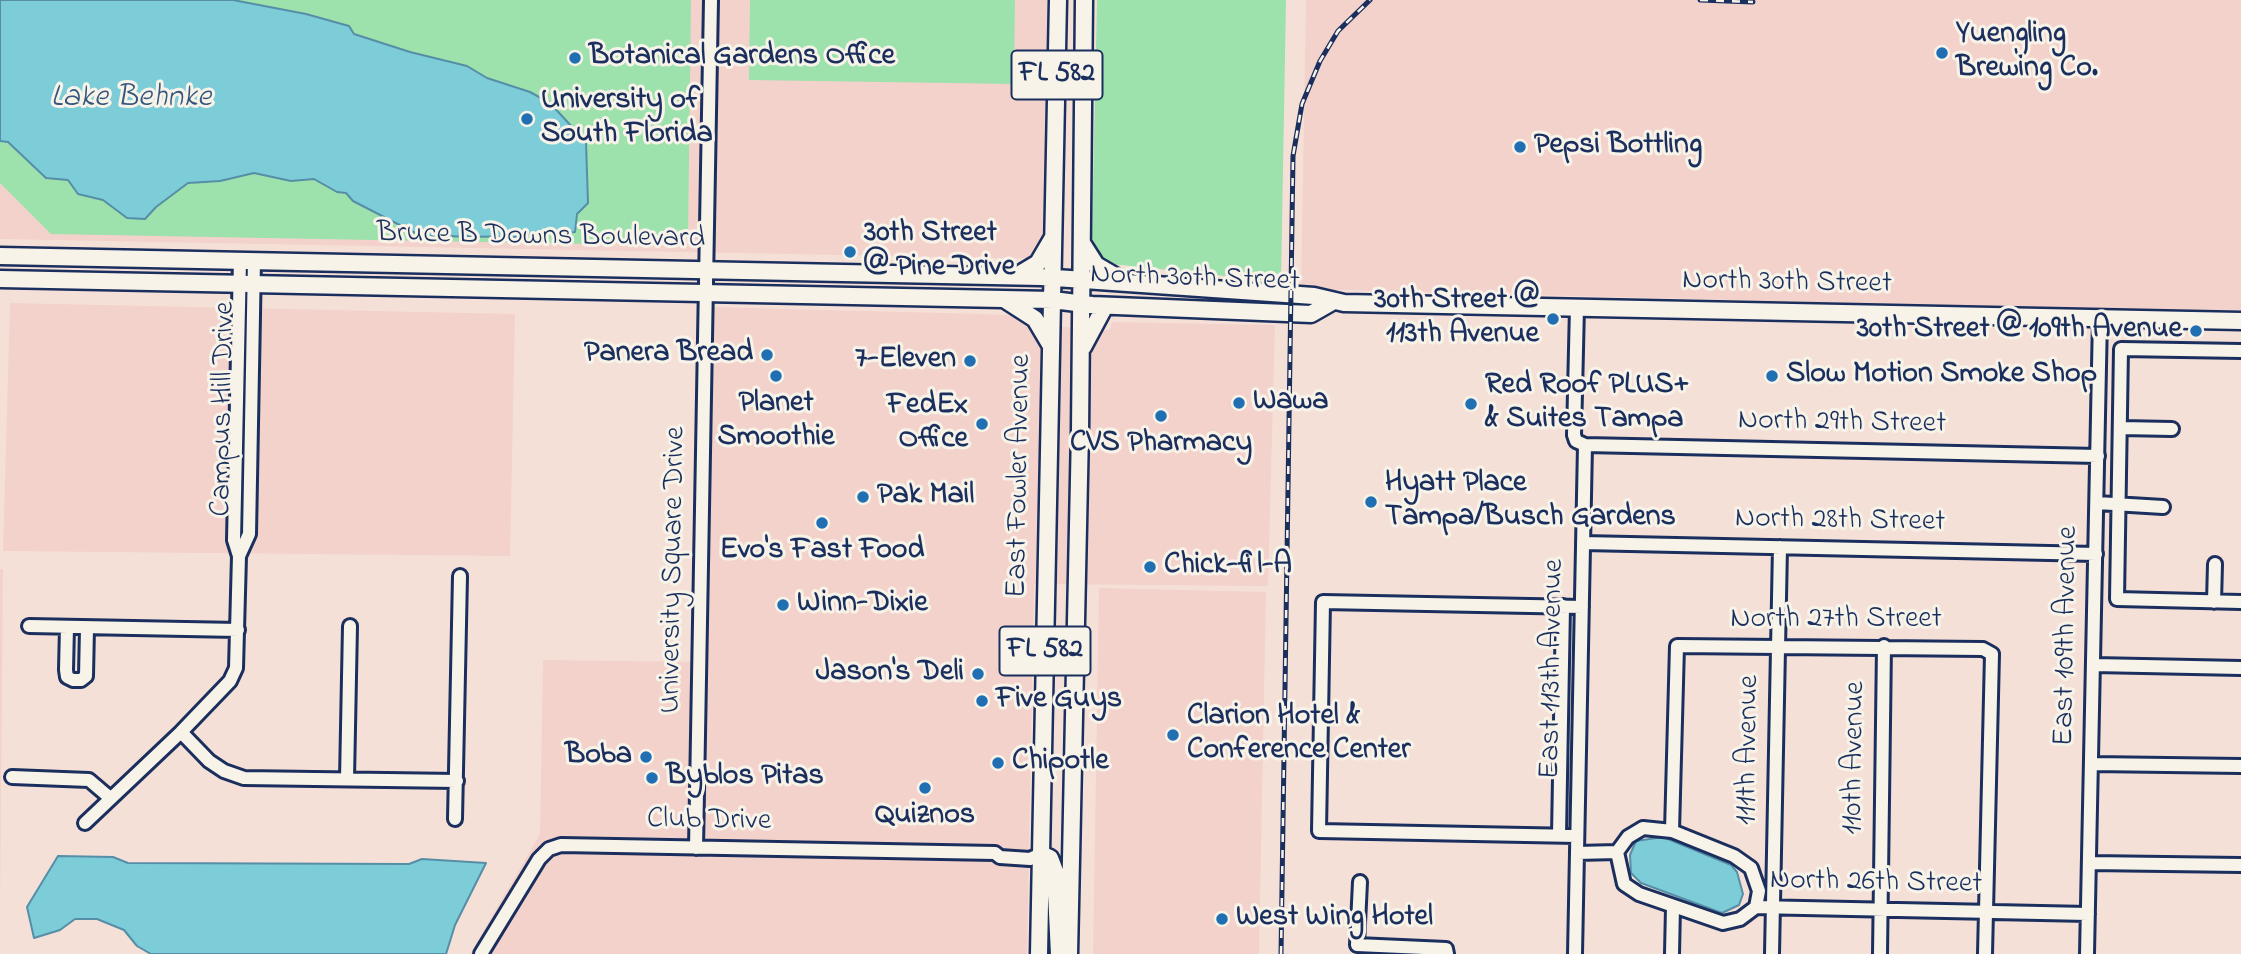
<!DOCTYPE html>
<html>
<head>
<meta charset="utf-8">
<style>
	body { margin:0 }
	canvas { display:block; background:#f5e0d8 }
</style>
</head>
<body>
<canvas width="2241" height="954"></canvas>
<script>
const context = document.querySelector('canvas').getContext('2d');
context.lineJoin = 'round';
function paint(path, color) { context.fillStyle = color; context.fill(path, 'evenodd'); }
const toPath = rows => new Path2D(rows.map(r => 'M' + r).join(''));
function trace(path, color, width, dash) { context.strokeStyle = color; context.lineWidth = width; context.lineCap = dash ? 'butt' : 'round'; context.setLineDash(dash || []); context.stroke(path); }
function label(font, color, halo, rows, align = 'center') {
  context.font = font + ' "Indie Flower",sans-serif'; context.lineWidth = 6; context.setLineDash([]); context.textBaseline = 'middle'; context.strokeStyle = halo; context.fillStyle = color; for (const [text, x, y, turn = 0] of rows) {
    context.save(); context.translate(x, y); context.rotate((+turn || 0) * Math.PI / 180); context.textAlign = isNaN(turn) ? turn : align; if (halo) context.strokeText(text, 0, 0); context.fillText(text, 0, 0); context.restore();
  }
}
const built = toPath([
	[0,0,1056,0,1050,259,0,239],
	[1306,0,2241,0,2241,313,1301,289],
	[10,303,515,314,510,556,3,551],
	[711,307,982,314,1021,316,1031,325,1110,330,1112,322,1275,325,1268,586,1034,584,1027,954,470,954,540,834,543,660,706,662],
	[0,569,3,569,0,918],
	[1099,588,1266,592,1259,954,1093,954]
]);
const green = toPath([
	[0,0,691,0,688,237,590,244,51,234,0,183],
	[750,0,1015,0,1014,84,749,80],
	[1097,0,1286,0,1281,282,1112,264,1098,255,1092,237]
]);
const water = toPath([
	[0,0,233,0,306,14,349,26,354,34,410,52,467,66,487,78,530,92,550,103,586,142,588,203,577,214,575,232,547,233,537,241,528,233,517,237,421,236,353,201,346,193,337,192,314,179,291,181,254,173,220,181,188,183,156,207,145,219,127,218,103,200,78,194,68,180,46,178,8,142,0,141,0,0],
	[1663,837,1731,865,1737,872,1743,894,1739,905,1722,913,1641,883,1631,873,1630,855,1636,841,1663,837],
	[58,856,113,857,128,863,409,864,422,859,486,863,455,925,446,954,151,954,137,946,124,930,97,919,75,919,60,930,34,938,27,907,58,856]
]);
const minor = toPath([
	[1577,307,1574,435,1576,441,1585,445,2098,456],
	[2241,351,2121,349,2117,599,2241,602],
	[2121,428,2172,429],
	[2097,503,2163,507],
	[1583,543,2096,554],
	[239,556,249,534,254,260],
	[2214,602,2215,564],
	[29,626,238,630],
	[67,627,66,670,67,677,73,680,81,680,86,676,87,628],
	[2094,665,2241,668],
	[181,732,209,761,224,771,244,778,457,781],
	[2093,764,2241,766],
	[12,777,89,780,109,797],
	[347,779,350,626],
	[455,819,460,576],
	[85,823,181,732,230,681,236,668,239,556,234,540,240,260],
	[1672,831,1677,646,1983,649,1992,654,1985,954],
	[1559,835,1563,606],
	[1577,836,1319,831,1323,602,1582,607],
	[696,848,711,0],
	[1617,852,1624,884,1639,894,1723,923,1740,919,1756,907,2088,914],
	[1577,853,1617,852,1628,837,1643,828,1672,831,1734,856,1751,868,1759,891,1756,907],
	[2089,863,2241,865],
	[1360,882,1357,945,1446,949,1447,954],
	[481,954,539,859,549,849,561,845,995,853,1000,857,1030,859,1041,854],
	[1575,954,1585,445],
	[1672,954,1673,907],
	[1772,954,1780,547],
	[1880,954,1884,646],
	[2087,954,2100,318]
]);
const major = toPath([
	[1082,243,1096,265,1120,279],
	[0,256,1041,277,1314,296,1344,303,2241,321],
	[1018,275,1038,263,1052,239],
	[0,279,1053,300,1092,305,1311,314,1332,302],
	[1007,301,1035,319,1051,346],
	[1083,347,1105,306],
	[1041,854,1050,858,1055,871,1059,954],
	[1039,954,1058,0],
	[1069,954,1080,431,1084,0]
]);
const rail = toPath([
	[1700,0,1753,2],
	[1281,954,1293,156,1302,104,1320,61,1338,31,1370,0]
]);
const markers = [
	[1942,53,7,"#1f6fb2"],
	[575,58,7,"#1f6fb2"],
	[527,119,7,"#1f6fb2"],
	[1520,147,7,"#1f6fb2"],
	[850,252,7,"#1f6fb2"],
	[1553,319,7,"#1f6fb2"],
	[2196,331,7,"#1f6fb2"],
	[767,355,7,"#1f6fb2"],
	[970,361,7,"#1f6fb2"],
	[776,376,7,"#1f6fb2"],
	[1772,376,7,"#1f6fb2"],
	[1239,403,7,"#1f6fb2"],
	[1471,404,7,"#1f6fb2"],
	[1161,416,7,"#1f6fb2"],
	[982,424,7,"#1f6fb2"],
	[863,497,7,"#1f6fb2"],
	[1371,502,7,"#1f6fb2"],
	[822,523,7,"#1f6fb2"],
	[1150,567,7,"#1f6fb2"],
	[783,605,7,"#1f6fb2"],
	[978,674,7,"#1f6fb2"],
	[982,701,7,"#1f6fb2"],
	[1173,735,7,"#1f6fb2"],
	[646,757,7,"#1f6fb2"],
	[998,763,7,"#1f6fb2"],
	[652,778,7,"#1f6fb2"],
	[925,788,7,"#1f6fb2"],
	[1222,919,7,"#1f6fb2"]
];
const shields = [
	[1057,75,91],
	[1045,651,91]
];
const shieldNames = [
	["FL 582",1057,75],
	["FL 582",1045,651]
];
const poiNames = [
	["Yuengling",1956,36],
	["Brewing Co.",1956,70],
	["Botanical Gardens Office",589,58],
	["University of",541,102],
	["South Florida",541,136],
	["Pepsi Bottling",1534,147],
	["30th Street",864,235],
	["@ Pine Drive",864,269],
	["30th Street @",1539,302,"right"],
	["113th Avenue",1539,336,"right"],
	["30th Street @ 109th Avenue",2182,331,"right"],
	["Panera Bread",753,355,"right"],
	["7-Eleven",956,361,"right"],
	["Slow Motion Smoke Shop",1786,376],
	["Red Roof PLUS+",1485,387],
	["& Suites Tampa",1485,421],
	["Wawa",1253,403],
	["Planet",776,405,"center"],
	["Smoothie",776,439,"center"],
	["FedEx",968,407,"right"],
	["Office",968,441,"right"],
	["CVS Pharmacy",1161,445,"center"],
	["Hyatt Place",1385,485],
	["Tampa/Busch Gardens",1385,519],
	["Pak Mail",877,497],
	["Evo's Fast Food",822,552,"center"],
	["Chick-fil-A",1164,567],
	["Winn-Dixie",797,605],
	["Jason's Deli",964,674,"right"],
	["Five Guys",996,701],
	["Clarion Hotel &",1187,718],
	["Conference Center",1187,752],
	["Boba",632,757,"right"],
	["Chipotle",1012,763],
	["Byblos Pitas",666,778],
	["Quiznos",925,817,"center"],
	["West Wing Hotel",1236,919]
];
const streetNames = [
	["Bruce B Downs Boulevard",541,238,1],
	["North 30th Street",1195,280,2],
	["North 30th Street",1787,284,1],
	["Campus Hill Drive",225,409,-89],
	["North 29th Street",1842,424,1],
	["East Fowler Avenue",1021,476,-89],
	["North 28th Street",1840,522,1],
	["University Square Drive",675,570,-89],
	["North 27th Street",1836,621],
	["East 109th Avenue",2068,636,-89],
	["East 113th Avenue",1554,669,-89],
	["111th Avenue",1750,750,-89],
	["110th Avenue",1856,758,-89],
	["Club Drive",709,822,1],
	["North 26th Street",1876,884,1]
];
const waterNames = [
	["Lake Behnke",131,100]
];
paint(built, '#f3d2cc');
paint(green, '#9de1ad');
paint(water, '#7dcdd9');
trace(water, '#568ea8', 2);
trace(minor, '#1b2f5e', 18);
trace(major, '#1b2f5e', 21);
trace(minor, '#f7f3e8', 12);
trace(major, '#f7f3e8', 16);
trace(rail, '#1b2f5e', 5);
trace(rail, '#f7f3e8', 2.5, [8]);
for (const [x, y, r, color] of markers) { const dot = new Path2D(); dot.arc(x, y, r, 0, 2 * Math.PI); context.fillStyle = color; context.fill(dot); trace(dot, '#f7f3e8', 2.5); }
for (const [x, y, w] of shields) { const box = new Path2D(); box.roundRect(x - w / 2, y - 24.5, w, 49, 5); context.fillStyle = '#f7f3e8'; context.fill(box); trace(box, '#1b2f5e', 2); }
label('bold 28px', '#1b2f5e', null, shieldNames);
label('bold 30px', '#1b2f5e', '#f7f3e8', poiNames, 'left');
label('30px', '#1b2f5e', '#f7f3e8', streetNames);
label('italic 32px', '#34567d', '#f7f3e8', waterNames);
</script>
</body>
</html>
